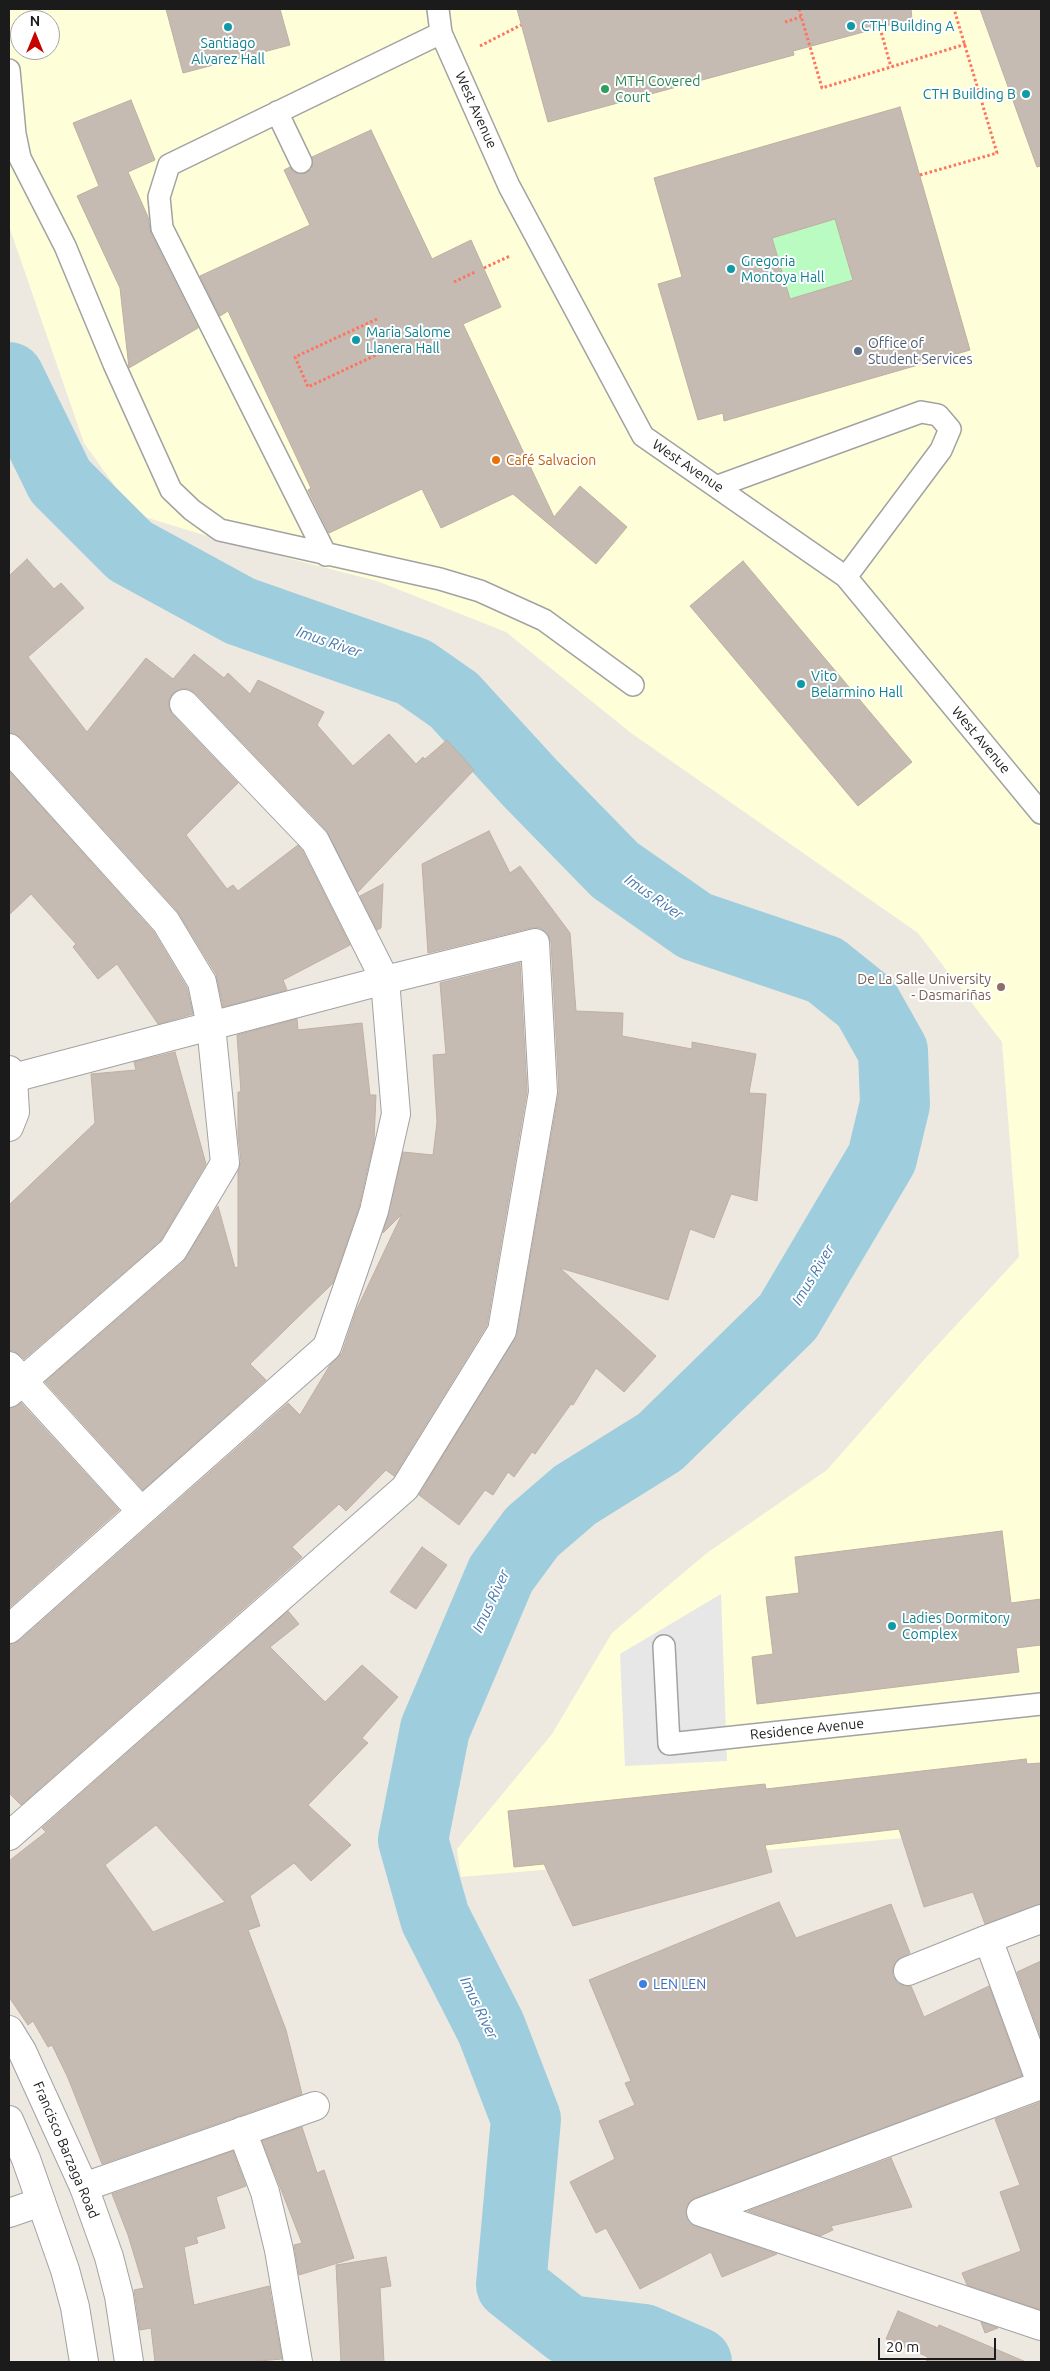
<!DOCTYPE html>
<html>
<head>
<meta charset="utf-8">
<style>
	body { margin:0 }
	#map { position:relative; width:1050px; height:2371px; overflow:hidden; background:#eee9e0; font-family:Ubuntu,sans-serif }
	canvas { display:block }
	.frame { position:absolute; inset:0; border:10px solid #1b1b1b; pointer-events:none }
	.north { position:absolute; left:10px; top:10px; width:50px; height:50px; box-sizing:border-box; background:#fff; border:1px solid #a4a4a4; border-radius:50%; rotate:0deg; font-size:14px; font-weight:700; line-height:20px; text-align:center; color:#1b1b1b }
	.north::after { content:''; display:block; margin:auto; width:18px; height:22px; background:#c70300; clip-path:polygon(50% 0,100% 100%,50% 72%,0 100%) }
	.scale { position:absolute; left:878px; top:2338px; width:118px; height:22px; box-sizing:border-box; border:2px solid #1b1b1b; border-top:0; padding-left:6px; font-size:15px; line-height:18px; white-space:nowrap; color:#1b1b1b; -webkit-text-stroke:4px #fff; paint-order:stroke }
</style>
</head>
<body>
<div id="map">
<canvas width="1050" height="2371"></canvas>
<div class="frame"></div>
<div class="north">N</div>
<div class="scale">20 m</div>
</div>
<script>
const context = document.querySelector('canvas').getContext('2d');
context.lineJoin = 'round';
function paint(path, color) { context.fillStyle = color; context.fill(path, 'evenodd'); }
const toPath = rows => new Path2D(rows.map(r => 'M' + r).join(''));
function trace(path, color, width, dash) { context.strokeStyle = color; context.lineWidth = width; context.lineCap = dash ? 'butt' : 'round'; context.setLineDash(dash || []); context.stroke(path); }
function label(font, color, halo, rows, align = 'center') {
  context.font = font + ' Ubuntu,sans-serif'; context.lineWidth = 4; context.setLineDash([]); context.textBaseline = 'middle'; context.strokeStyle = halo; context.fillStyle = color; for (const [text, x, y, turn = 0] of rows) {
    context.save(); context.translate(x, y); context.rotate((+turn || 0) * Math.PI / 180); context.textAlign = isNaN(turn) ? turn : align; if (halo) context.strokeText(text, 0, 0); context.fillText(text, 0, 0); context.restore();
  }
}
const education = toPath([
	[9,9,1041,9,1041,1826,461,1877,457,1849,552,1734,612,1633,707,1553,827,1470,922,1362,1019,1257,1002,1042,918,933,631,733,506,632,377,581,237,545,135,514,84,443,9,226],
	[20,20,50,20,50,50,20,50]
]);
const park = toPath([
	[835,219,853,280,790,299,772,238]
]);
const parking = toPath([
	[721,1594,727,1761,625,1766,620,1654]
]);
const river = toPath([
	[9,377,60,481,130,551,240,611,414,672,454,700,531,784,615,870,695,926,825,970,866,1003,893,1051,895,1104,882,1158,788,1317,660,1442,575,1495,532,1532,501,1574,435,1729,413,1840,435,1918,491,2028,526,2119,511,2285,568,2330,644,2339,697,2362]
]);
const building = toPath([
	[166,9,280,9,290,45,183,73,166,9],
	[517,9,911,9,912,19,793,51,794,55,548,122,517,9],
	[980,9,1041,9,1041,166,1037,167,980,9],
	[131,100,155,160,128,172,148,217,151,234,198,328,129,368,120,288,77,196,99,186,73,123,131,100],
	[900,107,970,350,724,421,723,413,698,420,658,284,682,277,654,178,900,107],
	[835,219,853,280,790,299,772,238,835,219],
	[371,130,432,259,471,240,501,307,463,324,554,517,580,486,627,527,596,564,513,494,441,528,422,489,329,533,308,490,311,488,228,311,220,316,200,276,310,225,284,170,290,167,294,173,306,173,312,169,312,157,371,130],
	[27,559,54,589,61,583,84,608,28,657,87,732,146,658,173,679,194,654,224,678,228,673,250,694,258,680,324,712,317,725,353,766,389,734,416,764,423,757,425,759,447,740,474,770,358,892,326,830,195,693,189,689,181,689,173,693,169,700,169,707,172,714,238,783,186,835,227,889,233,885,238,891,298,845,302,850,350,945,283,980,287,990,223,1007,216,974,178,912,21,738,9,733,9,576,27,559],
	[743,561,912,762,858,806,690,606,743,561],
	[9,771,153,931,187,988,193,1014,158,1024,117,964,98,979,73,947,76,944,31,894,9,915,9,771],
	[489,831,510,873,520,866,570,933,576,1011,623,1013,622,1036,692,1049,692,1042,756,1054,749,1093,766,1094,757,1201,731,1194,714,1238,690,1229,668,1300,560,1268,656,1356,624,1392,596,1368,573,1405,571,1404,535,1454,532,1452,514,1477,508,1472,493,1495,485,1490,459,1525,419,1495,517,1334,559,1091,551,942,547,933,540,928,531,928,428,953,422,864,489,831],
	[383,884,381,928,377,930,360,896,383,884],
	[520,963,527,1091,487,1325,394,1476,386,1470,346,1511,339,1504,292,1547,302,1557,21,1805,9,1793,9,1644,19,1641,288,1403,300,1415,330,1365,342,1353,356,1311,402,1214,383,1233,403,1152,433,1155,437,1122,433,1055,446,1054,440,983,520,963],
	[297,1019,298,1030,362,1023,370,1095,376,1095,374,1141,359,1207,333,1283,250,1364,266,1380,143,1490,45,1382,183,1262,218,1206,235,1268,238,1267,238,1172,241,1161,238,1135,238,1092,241,1092,237,1035,297,1019],
	[175,1052,206,1164,161,1240,24,1359,14,1351,9,1351,9,1205,95,1123,91,1074,136,1070,134,1062,175,1052],
	[21,1403,119,1510,9,1608,9,1408,21,1403],
	[1002,1531,1011,1603,1041,1599,1041,1645,1016,1648,1019,1672,757,1704,752,1657,773,1654,766,1597,799,1593,795,1557,1002,1531],
	[422,1547,447,1565,416,1609,390,1592,422,1547],
	[288,1611,299,1624,270,1647,325,1702,362,1665,398,1697,362,1738,368,1743,308,1805,351,1845,311,1881,294,1863,250,1896,260,1926,248,1930,286,2030,302,2094,102,2164,68,2078,52,2045,48,2047,33,2021,28,2025,9,1997,9,1861,46,1832,42,1828,288,1611],
	[156,1825,225,1902,153,1932,105,1865,156,1825],
	[1026,1759,1027,1764,1041,1763,1041,1904,985,1924,973,1892,924,1907,899,1829,765,1845,772,1872,573,1926,544,1864,514,1867,508,1811,765,1784,766,1789,1026,1759],
	[779,1902,796,1938,891,1904,910,1953,896,1961,893,1968,893,1976,898,1983,905,1986,911,1986,924,2017,989,1986,1022,2076,695,2198,689,2202,686,2210,687,2218,691,2224,777,2254,722,2277,711,2252,640,2289,606,2228,596,2233,570,2182,615,2159,599,2121,635,2105,625,2083,631,2081,589,1980,779,1902],
	[1041,1961,1041,2038,1017,1972,1041,1961],
	[1041,2102,1041,2310,967,2285,962,2273,1021,2251,1000,2192,1020,2185,995,2119,1041,2102],
	[302,2127,317,2173,324,2170,354,2258,299,2275,294,2245,302,2243,262,2141,302,2127],
	[233,2151,246,2186,216,2197,225,2228,196,2237,198,2243,184,2247,194,2305,269,2286,282,2359,247,2362,155,2362,151,2328,140,2330,134,2290,144,2288,128,2235,112,2194,233,2151],
	[891,2158,912,2207,831,2226,833,2230,820,2236,748,2211,891,2158],
	[386,2257,391,2286,380,2288,384,2362,341,2362,336,2265,386,2257],
	[898,2311,938,2328,939,2325,1026,2362,926,2362,928,2357,886,2339,898,2311],
	[981,2322,998,2328,985,2333,981,2322]
]);
const path = toPath([
	[799,9,822,88,966,44],
	[785,22,801,17],
	[880,28,891,67],
	[480,46,521,25],
	[920,175,997,153,954,9],
	[484,268,510,256],
	[454,282,475,272],
	[377,319,295,357,308,387,391,348]
]);
const service = toPath([
	[438,9,441,33,509,186,643,436,846,577,1041,813],
	[9,70,15,134,20,158,65,246,114,364,171,490,192,510,220,530,440,579,480,591,544,620,633,685],
	[277,112,301,162],
	[718,486,921,412,938,415,950,429,941,450,846,577],
	[326,555,162,228,159,197,169,165,441,33],
	[664,1646,669,1744,1041,1704]
]);
const pedestrian = toPath([
	[9,748,166,922,202,982,211,1026,225,1163,173,1250,9,1393],
	[9,1629,327,1347,374,1211,396,1114,385,980,315,841,184,704],
	[9,1836,405,1488,502,1331,543,1092,535,943,385,980,13,1078],
	[1041,1919,988,1939,1041,2083],
	[908,1971,988,1939],
	[242,2131,265,2192,279,2250,298,2362],
	[84,2187,315,2106],
	[701,2212,1041,2085],
	[701,2212,1041,2326],
	[9,2213,41,2202]
]);
const minor = toPath([
	[9,1070,13,1078,15,1112,9,1127],
	[9,1366,141,1511]
]);
const tertiary = toPath([
	[9,2030,22,2051,84,2187,109,2257,119,2296,129,2362],
	[9,2120,26,2159,65,2270,75,2307,84,2362]
]);
const markers = [
	[851,26,5,"#0f9aa8"],
	[228,27,5,"#0f9aa8"],
	[605,89,5,"#2e9e5b"],
	[1026,94,5,"#0f9aa8"],
	[731,269,5,"#0f9aa8"],
	[356,340,5,"#0f9aa8"],
	[858,351,5,"#5c6f8a"],
	[496,460,5,"#e8710a"],
	[801,684,5,"#0f9aa8"],
	[1001,987,5,"#8d6e63"],
	[892,1626,5,"#0f9aa8"],
	[643,1984,5,"#3f7fe0"]
];
const cultureNames = [
	["CTH Building A",861,26],
	["Santiago",228,43,"center"],
	["Alvarez Hall",228,59,"center"],
	["CTH Building B",1016,94,"right"],
	["Gregoria",741,261],
	["Montoya Hall",741,277],
	["Maria Salome",366,332],
	["Llanera Hall",366,348],
	["Vito",811,676],
	["Belarmino Hall",811,692],
	["Ladies Dormitory",902,1618],
	["Complex",902,1634]
];
const leisureNames = [
	["MTH Covered",615,81],
	["Court",615,97]
];
const streetNames = [
	["West Avenue",476,110,66],
	["West Avenue",688,466,34],
	["West Avenue",981,740,50],
	["Residence Avenue",807,1729,-6],
	["Francisco Barzaga Road",66,2150,67]
];
const serviceNames = [
	["Office of",868,343],
	["Student Services",868,359]
];
const foodNames = [
	["Café Salvacion",506,460]
];
const educationNames = [
	["De La Salle University",991,979],
	["- Dasmariñas",991,995]
];
const shopNames = [
	["LEN LEN",653,1984]
];
const waterNames = [
	["Imus River",329,642,19],
	["Imus River",654,897,35],
	["Imus River",813,1275,-59],
	["Imus River",491,1601,-65],
	["Imus River",479,2008,64]
];
paint(education, '#feffd8');
paint(park, '#b9fbc0');
paint(parking, '#e7e7e7');
trace(river, '#9ecede', 70);
paint(building, '#c5bbb3');
trace(building, '#c0afa2', 1);
trace(service, '#a2a2a2', 24);
trace(pedestrian, '#a2a2a2', 30);
trace(minor, '#a2a2a2', 30);
trace(tertiary, '#a2a2a2', 30);
trace(path, '#ff7360', 3, [2.5, 2.5]);
trace(service, '#fff', 21);
trace(pedestrian, '#fff', 28);
trace(minor, '#fff', 28);
trace(tertiary, '#fff', 28);
for (const [x, y, r, color] of markers) { const dot = new Path2D(); dot.arc(x, y, r, 0, 2 * Math.PI); context.fillStyle = color; context.fill(dot); trace(dot, '#fff', 2); }
label('14px', '#0d838f', '#fff', cultureNames, 'left');
label('14px', '#27864d', '#fff', leisureNames, 'left');
label('14px', '#1b1b1b', '#fff', streetNames);
label('14px', '#4e5e75', '#fff', serviceNames, 'left');
label('14px', '#c56008', '#fff', foodNames, 'left');
label('14px', '#785e54', '#fff', educationNames, 'right');
label('14px', '#366cbe', '#fff', shopNames, 'left');
label('italic 15px', '#4578ae', '#fff', waterNames);
</script>
</body>
</html>
